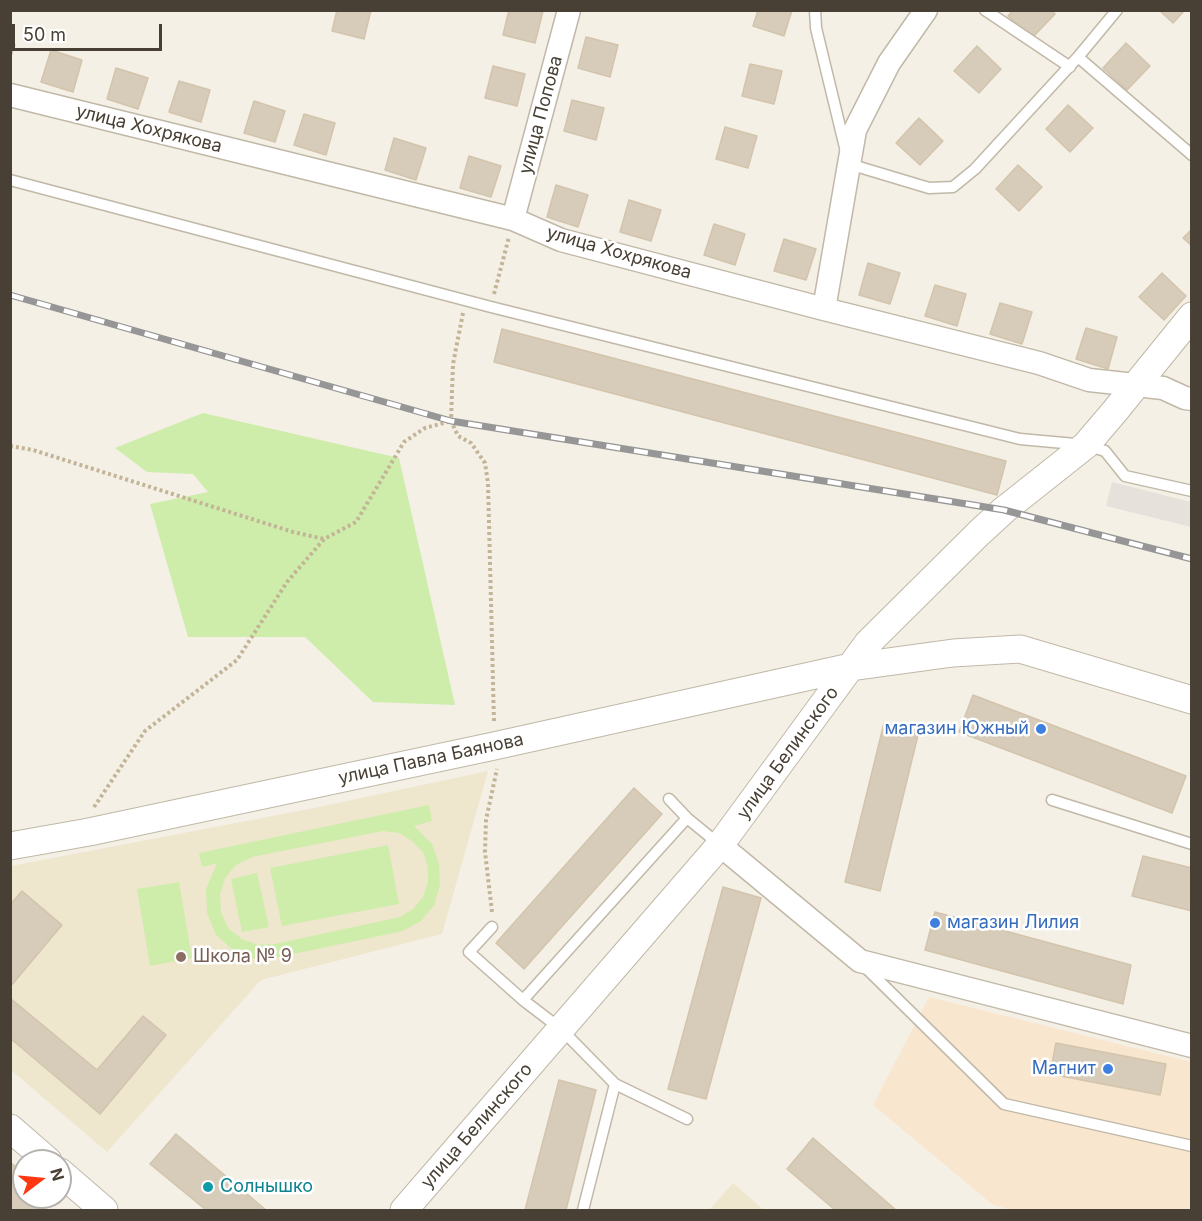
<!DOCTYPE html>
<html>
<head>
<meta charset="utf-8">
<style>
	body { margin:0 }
	#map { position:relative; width:1202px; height:1221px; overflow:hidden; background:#f4f0e6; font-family:Inter,sans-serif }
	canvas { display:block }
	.frame { position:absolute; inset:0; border:12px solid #484034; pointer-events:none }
	.north { position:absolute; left:12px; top:1149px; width:60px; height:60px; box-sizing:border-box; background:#fff; border:2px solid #b6b3ae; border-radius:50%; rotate:74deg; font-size:16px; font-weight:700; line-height:24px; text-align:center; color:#484034 }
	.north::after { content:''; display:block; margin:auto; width:21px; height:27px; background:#ff3812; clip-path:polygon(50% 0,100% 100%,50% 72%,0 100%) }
	.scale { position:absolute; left:12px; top:24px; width:150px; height:27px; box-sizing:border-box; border:3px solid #484034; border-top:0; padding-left:8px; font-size:18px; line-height:21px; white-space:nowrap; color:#484034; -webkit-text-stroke:4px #fff; paint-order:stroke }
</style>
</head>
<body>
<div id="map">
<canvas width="1202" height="1221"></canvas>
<div class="frame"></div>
<div class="north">N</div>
<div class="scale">50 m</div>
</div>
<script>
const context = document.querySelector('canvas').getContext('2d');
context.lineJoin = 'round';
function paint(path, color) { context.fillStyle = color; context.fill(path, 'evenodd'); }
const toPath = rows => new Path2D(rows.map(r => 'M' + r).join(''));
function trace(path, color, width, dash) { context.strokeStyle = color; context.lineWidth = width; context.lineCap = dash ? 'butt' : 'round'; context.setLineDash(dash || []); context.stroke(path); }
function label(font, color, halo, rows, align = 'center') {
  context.font = font + ' Inter,sans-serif'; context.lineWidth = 5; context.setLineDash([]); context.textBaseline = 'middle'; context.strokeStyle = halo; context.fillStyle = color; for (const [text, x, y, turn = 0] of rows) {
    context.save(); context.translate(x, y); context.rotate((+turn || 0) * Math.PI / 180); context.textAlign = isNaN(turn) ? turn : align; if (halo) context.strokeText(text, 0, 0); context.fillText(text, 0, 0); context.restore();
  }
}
const commercial = toPath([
	[929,997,1191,1062,1191,1210,1012,1210,993,1205,873,1105]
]);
const industrial = toPath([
	[1112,482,1191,502,1191,527,1106,506]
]);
const education = toPath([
	[488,771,442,934,261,980,107,1152,11,1070,11,866,314,808],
	[733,1183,764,1210,709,1210]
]);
const green = toPath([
	[203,413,399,458,455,705,373,702,305,637,188,637,150,504,208,492,193,474,147,472,115,448],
	[429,805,432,821,414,826,432,844,439,864,440,885,434,905,421,921,403,931,279,957,256,959,234,951,216,935,207,913,206,889,217,863,202,867,199,853],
	[383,831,399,833,412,841,423,852,428,867,428,882,423,897,413,909,400,917,275,944,258,945,242,939,228,928,221,912,220,895,225,878,236,865,252,857],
	[388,845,399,904,282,926,270,868],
	[257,873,269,927,242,932,231,879],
	[179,882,192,958,150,966,137,889]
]);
const building = toPath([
	[337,10,371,10,364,39,332,31,337,10],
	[509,10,543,11,535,43,503,35,509,10],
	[758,10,792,10,784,36,753,26,758,10],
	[1013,10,1051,10,1055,14,1032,38,1008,16,1013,10],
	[1159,10,1185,10,1173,23,1159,10],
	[586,37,618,45,610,77,578,68,586,37],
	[10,43,15,45,10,59,10,43],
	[1126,43,1150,66,1127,90,1103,68,1126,43],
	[977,46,1001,69,979,93,954,71,977,46],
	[51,50,82,60,73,92,41,82,51,50],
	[750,64,782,71,774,104,742,96,750,64],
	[493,66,525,74,517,106,485,98,493,66],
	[116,68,148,78,138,109,107,99,116,68],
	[179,81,210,90,201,122,169,112,179,81],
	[572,100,604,108,596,140,564,131,572,100],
	[254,101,285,111,275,142,244,133,254,101],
	[1068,105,1093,128,1070,152,1046,129,1068,105],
	[304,114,335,123,326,155,294,145,304,114],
	[919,118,943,141,920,165,896,143,919,118],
	[725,127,757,136,748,168,716,159,725,127],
	[394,138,426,148,416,180,385,170,394,138],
	[469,156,501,166,491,197,460,188,469,156],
	[1018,165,1042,187,1019,211,996,189,1018,165],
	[556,185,588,195,578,227,547,217,556,185],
	[629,200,661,210,651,241,620,232,629,200],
	[714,224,745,234,735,265,704,255,714,224],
	[1192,229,1192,246,1183,238,1192,229],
	[784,239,816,249,806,280,774,271,784,239],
	[868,263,900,273,890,304,859,295,868,263],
	[1162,273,1186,296,1164,320,1139,297,1162,273],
	[935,285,966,294,957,326,925,316,935,285],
	[1000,303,1032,312,1022,344,990,334,1000,303],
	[1086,328,1117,337,1108,369,1076,359,1086,328],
	[502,329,1006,461,997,495,494,362,502,329],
	[973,695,1186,776,1172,813,959,732,973,695],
	[884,723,919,731,880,891,845,882,884,723],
	[634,788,662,814,524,969,496,943,634,788],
	[1143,856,1192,868,1192,911,1132,896,1143,856],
	[723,887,761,898,706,1099,668,1089,723,887],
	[22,891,62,925,10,987,10,905,22,891],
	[935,912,1131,965,1123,1004,925,950,935,912],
	[10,998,97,1070,143,1016,166,1035,100,1114,10,1038,10,998],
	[1056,1043,1166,1064,1160,1095,1050,1074,1056,1043],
	[559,1080,596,1090,566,1210,525,1210,559,1080],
	[176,1134,266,1210,206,1210,150,1164,176,1134],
	[813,1138,896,1210,835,1210,787,1169,813,1138],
	[10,1162,24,1174,24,1197,50,1197,53,1199,43,1210,10,1210,10,1162]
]);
const path = toPath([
	[494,294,509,237],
	[463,313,453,364,451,421,458,436,471,443,485,463,488,483,494,722],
	[10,446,33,450,293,532,324,539],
	[94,807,145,731,237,660,287,582,324,539,356,522,404,442,425,428,451,421],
	[492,912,485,852,486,820,497,769]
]);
const service = toPath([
	[815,10,816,28,849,164,929,188,953,187,975,169,1078,57,1117,10],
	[985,10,1070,67],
	[1078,57,1192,155],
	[10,180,491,307,1020,439,1086,445,1105,451,1125,476,1192,491],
	[669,799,687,818,720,845],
	[1052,800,1192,844],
	[492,927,469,952,523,1000,561,1029,615,1084,583,1210],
	[866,968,1004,1104,1192,1146],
	[523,1000,687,818],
	[615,1084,687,1119]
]);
const minor = toPath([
	[10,95,513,219,561,240,824,309,1039,363,1089,380,1163,388,1185,398,1192,399],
	[513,219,569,10],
	[824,309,855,130,889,63,926,10],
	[720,845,860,961,1192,1046]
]);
const tertiary = toPath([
	[10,846,89,832,494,746,851,667,953,653,1020,649,1192,700],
	[10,1128,48,1161],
	[60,1172,104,1210],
	[404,1210,720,845,868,643,979,533,1004,510,1086,445,1115,411,1192,316]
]);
const rail = toPath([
	[10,295,451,421,1004,510,1192,559]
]);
const markers = [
	[1041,729,6,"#3f7fe0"],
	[935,923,6,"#3f7fe0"],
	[181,957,6,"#8d6e63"],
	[1108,1069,6,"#3f7fe0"],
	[208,1187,6,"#0f9aa8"]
];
const streetNames = [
	["улица Попова",541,115,-75],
	["улица Хохрякова",149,129,14],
	["улица Хохрякова",619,253,16],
	["улица Белинского",788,753,-54],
	["улица Павла Баянова",431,759,-12],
	["улица Белинского",477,1126,-49]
];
const shopNames = [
	["магазин Южный",1029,729],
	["магазин Лилия",947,923,"left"],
	["Магнит",1096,1069]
];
const educationNames = [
	["Школа № 9",193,957]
];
const cultureNames = [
	["Солнышко",220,1187]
];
paint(commercial, '#f8e7ce');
paint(industrial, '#e6e1da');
paint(education, '#efe6ce');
paint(green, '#ceedaa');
paint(building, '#d7ccba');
trace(building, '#d3c4ac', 1.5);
trace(service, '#c1b8a7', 13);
trace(minor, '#c1b8a7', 25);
trace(tertiary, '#c1b8a7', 29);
trace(path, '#c4b497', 4, [3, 3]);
trace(service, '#fff', 10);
trace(minor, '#fff', 22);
trace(tertiary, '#fff', 27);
trace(rail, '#969696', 7);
trace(rail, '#fff', 4.5, [14]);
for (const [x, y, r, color] of markers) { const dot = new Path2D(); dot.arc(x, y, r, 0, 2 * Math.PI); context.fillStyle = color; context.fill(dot); trace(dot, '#fff', 2); }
label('18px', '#484034', '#fff', streetNames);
label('18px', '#366cbe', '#fff', shopNames, 'right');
label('18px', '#785e54', '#fff', educationNames, 'left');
label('18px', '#0d838f', '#fff', cultureNames, 'left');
</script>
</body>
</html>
